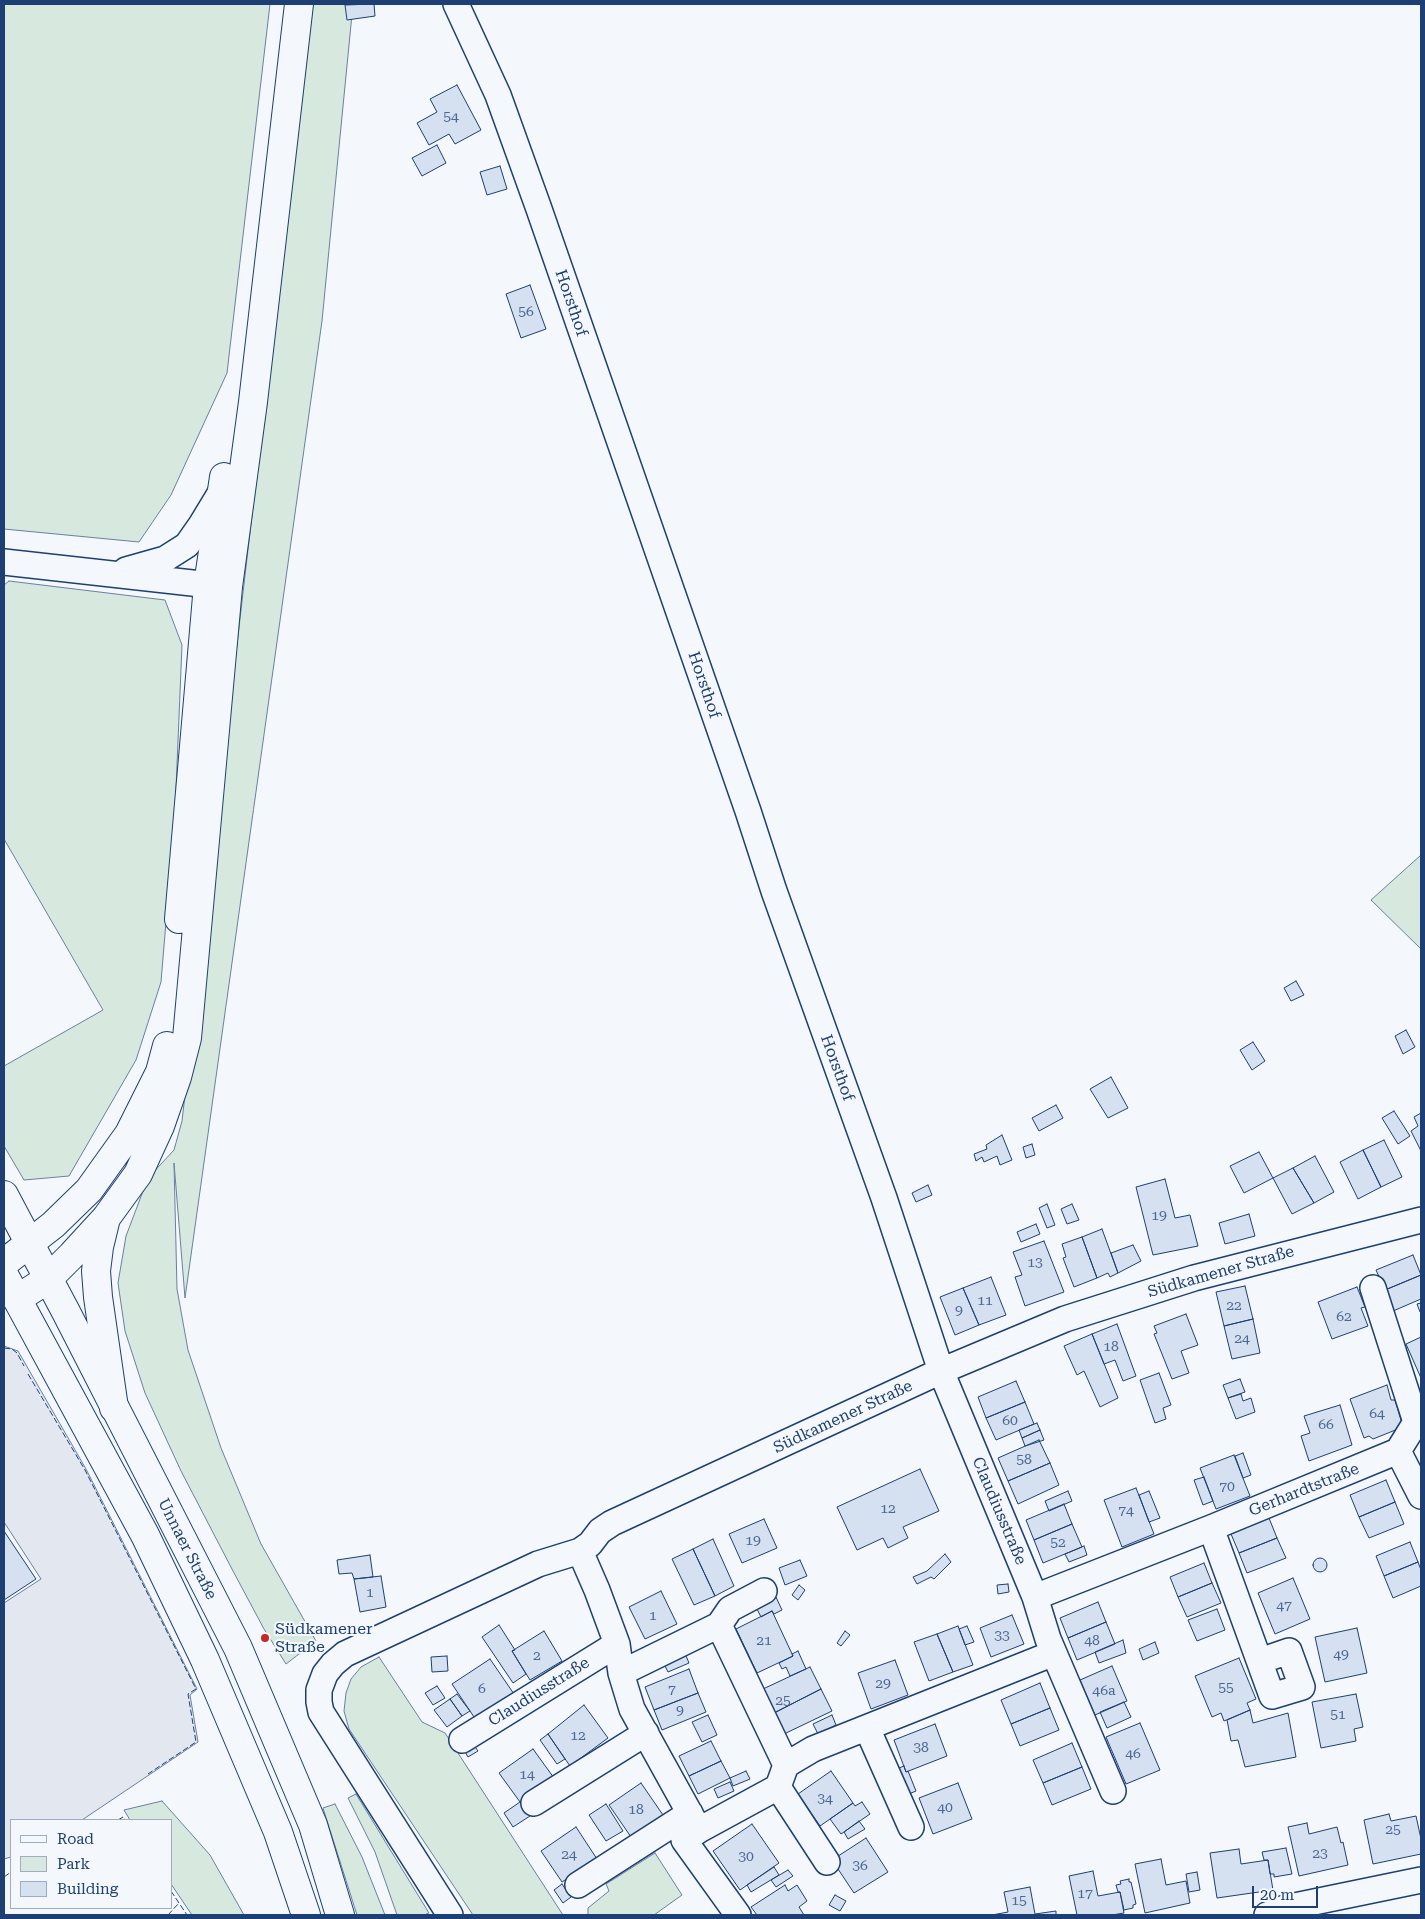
<!DOCTYPE html>
<html>
<head>
<meta charset="utf-8">
<style>
	body { margin:0 }
	#map { position:relative; width:1425px; height:1919px; overflow:hidden; background:#f4f7fb; font-family:"Roboto Serif",serif }
	canvas { display:block }
	.frame { position:absolute; inset:0; border:5px solid #1d3f73; pointer-events:none }
	.legend { position:absolute; left:10px; top:1819px; width:162px; height:90px; box-sizing:border-box; background:#f4f7fb; border:1px solid #9eadc5; margin:0; padding:6px 9px; list-style:none; font-size:15px; color:#1d3f73 }
	.legend li { display:flex; align-items:center; gap:10px; height:25px }
	.legend b { width:25px; border:1px solid #9eadc5 }
	.scale { position:absolute; left:1252px; top:1886px; width:66px; height:22px; box-sizing:border-box; border:2px solid #1d3f73; border-top:0; padding-left:6px; font-size:15px; line-height:18px; white-space:nowrap; color:#1d3f73; -webkit-text-stroke:4px #f4f7fb; paint-order:stroke }
</style>
</head>
<body>
<div id="map">
<canvas width="1425" height="1919"></canvas>
<div class="frame"></div>
<ul class="legend">
<li><b style="height:6px;background:#f4f7fb"></b>Road</li>
<li><b style="height:14px;background:#d7e8df"></b>Park</li>
<li><b style="height:14px;background:#d5e0f0"></b>Building</li>
</ul>
<div class="scale">20 m</div>
</div>
<script>
const context = document.querySelector('canvas').getContext('2d');
context.lineJoin = 'round';
function paint(path, color) { context.fillStyle = color; context.fill(path, 'evenodd'); }
const toPath = rows => new Path2D(rows.map(r => 'M' + r).join(''));
function trace(path, color, width, dash) { context.strokeStyle = color; context.lineWidth = width; context.lineCap = dash ? 'butt' : 'round'; context.setLineDash(dash || []); context.stroke(path); }
function label(font, color, halo, rows, align = 'center') {
  context.font = font + ' "Roboto Serif",serif'; context.lineWidth = 4; context.setLineDash([]); context.textBaseline = 'middle'; context.strokeStyle = halo; context.fillStyle = color; for (const [text, x, y, turn = 0] of rows) {
    context.save(); context.translate(x, y); context.rotate((+turn || 0) * Math.PI / 180); context.textAlign = isNaN(turn) ? turn : align; if (halo) context.strokeText(text, 0, 0); context.fillText(text, 0, 0); context.restore();
  }
}
const green = toPath([
	[4,4,270,4,227,373,171,495,139,542,4,529,4,4],
	[311,4,353,4,322,321,185,1298,174,1163,177,1289,188,1350,221,1448,261,1544,316,1641,286,1664,264,1629,233,1571,181,1471,145,1393,125,1331,118,1283,126,1236,148,1178,174,1150,182,1121,311,4],
	[9,581,165,600,182,645,175,813,161,982,136,1060,69,1176,24,1180,4,1146,4,1066,103,1010,4,839,4,585,9,581],
	[1421,855,1421,949,1371,900,1421,855],
	[379,1657,422,1722,445,1733,563,1915,473,1915,349,1729,344,1711,346,1693,351,1679,361,1667,379,1657],
	[356,1794,429,1913,424,1915,397,1915,375,1852,348,1798,356,1794],
	[162,1801,210,1855,244,1915,192,1915,171,1884,171,1820,130,1820,124,1810,162,1801],
	[335,1804,362,1857,385,1915,357,1915,323,1808,335,1804],
	[655,1853,682,1895,654,1915,588,1915,588,1908,609,1891,606,1884,655,1853]
]);
const parking = toPath([
	[4,1346,18,1351,86,1469,197,1689,190,1695,198,1742,82,1820,11,1820,11,1857,4,1859,4,1603,41,1579,4,1522,4,1346]
]);
const building = toPath([
	[374,4,375,16,347,20,345,5,374,4],
	[457,85,481,130,455,144,449,134,429,145,417,123,437,112,430,99,457,85],
	[437,145,446,163,422,176,412,158,437,145],
	[500,166,507,189,487,195,480,172,500,166],
	[530,285,546,329,521,338,506,294,530,285],
	[1296,981,1304,995,1291,1001,1284,988,1296,981],
	[1406,1030,1415,1047,1403,1054,1395,1036,1406,1030],
	[1253,1042,1265,1061,1252,1070,1240,1050,1253,1042],
	[1111,1077,1128,1108,1108,1118,1090,1089,1111,1077],
	[1056,1105,1063,1118,1039,1131,1032,1118,1056,1105],
	[1394,1111,1410,1136,1398,1144,1382,1118,1394,1111],
	[1421,1113,1421,1151,1411,1131,1418,1126,1414,1117,1421,1113],
	[1002,1135,1012,1160,1000,1165,997,1156,984,1162,982,1157,976,1161,974,1154,987,1149,986,1145,1002,1135],
	[1384,1140,1402,1177,1381,1187,1363,1150,1384,1140],
	[1032,1144,1035,1155,1026,1158,1023,1147,1032,1144],
	[1363,1150,1381,1187,1358,1199,1340,1162,1363,1150],
	[1259,1152,1273,1178,1244,1193,1230,1166,1259,1152],
	[1315,1156,1334,1192,1314,1203,1293,1168,1315,1156],
	[1293,1168,1314,1203,1292,1214,1273,1178,1293,1168],
	[1165,1179,1175,1218,1190,1215,1198,1246,1153,1255,1136,1187,1165,1179],
	[928,1185,932,1195,916,1202,912,1193,928,1185],
	[1047,1204,1055,1225,1047,1228,1039,1208,1047,1204],
	[1072,1204,1079,1220,1067,1224,1061,1209,1072,1204],
	[1249,1214,1255,1236,1225,1244,1219,1223,1249,1214],
	[1036,1224,1040,1234,1021,1242,1017,1232,1036,1224],
	[1102,1229,1118,1273,1110,1277,1108,1273,1097,1278,1082,1237,1102,1229],
	[1082,1237,1097,1278,1074,1287,1063,1258,1066,1257,1062,1244,1082,1237],
	[1044,1241,1064,1292,1025,1306,1015,1277,1022,1275,1013,1252,1044,1241],
	[1133,1245,1141,1261,1118,1273,1111,1253,1133,1245],
	[1413,1255,1421,1275,1385,1290,1376,1270,1413,1255],
	[1421,1275,1421,1299,1393,1311,1385,1290,1421,1275],
	[991,1277,1006,1315,979,1325,963,1288,991,1277],
	[1245,1286,1253,1319,1224,1326,1216,1292,1245,1286],
	[1357,1287,1365,1307,1361,1308,1368,1326,1332,1339,1318,1302,1357,1287],
	[963,1288,979,1325,955,1335,940,1297,963,1288],
	[1421,1303,1421,1312,1420,1312,1417,1304,1421,1303],
	[1186,1314,1198,1345,1181,1351,1189,1373,1172,1379,1154,1334,1157,1333,1154,1326,1186,1314],
	[1253,1319,1260,1353,1232,1359,1224,1326,1253,1319],
	[1117,1324,1136,1376,1123,1381,1115,1360,1104,1364,1092,1334,1117,1324],
	[1092,1334,1118,1398,1100,1407,1084,1371,1077,1375,1064,1346,1092,1334],
	[1421,1337,1421,1378,1406,1344,1421,1337],
	[1159,1373,1171,1405,1163,1408,1166,1419,1155,1423,1140,1380,1159,1373],
	[1240,1379,1245,1392,1228,1398,1223,1385,1240,1379],
	[1016,1381,1025,1402,986,1418,978,1397,1016,1381],
	[1387,1385,1391,1400,1395,1400,1403,1427,1373,1439,1369,1436,1364,1438,1350,1399,1387,1385],
	[1241,1394,1243,1401,1251,1398,1255,1412,1236,1419,1228,1398,1241,1394],
	[1025,1402,1034,1424,996,1440,986,1418,1025,1402],
	[1340,1405,1352,1445,1309,1461,1301,1436,1310,1433,1304,1416,1340,1405],
	[1037,1423,1040,1430,1022,1438,1019,1430,1037,1423],
	[1040,1430,1044,1440,1025,1446,1022,1438,1040,1430],
	[1039,1440,1050,1463,1008,1481,998,1458,1039,1440],
	[1243,1453,1251,1475,1243,1478,1235,1456,1243,1453],
	[1234,1455,1250,1496,1216,1509,1200,1468,1234,1455],
	[1050,1463,1059,1485,1018,1504,1008,1481,1050,1463],
	[920,1469,939,1511,903,1527,908,1538,888,1548,883,1538,857,1550,837,1507,920,1469],
	[1204,1477,1213,1501,1203,1505,1194,1480,1204,1477],
	[1386,1480,1395,1502,1359,1517,1350,1495,1386,1480],
	[1136,1488,1154,1534,1122,1547,1104,1500,1136,1488],
	[1068,1491,1072,1501,1049,1511,1045,1501,1068,1491],
	[1149,1491,1160,1518,1149,1522,1139,1495,1149,1491],
	[1395,1502,1404,1524,1369,1538,1359,1517,1395,1502],
	[1064,1504,1072,1524,1034,1540,1026,1520,1064,1504],
	[1269,1518,1277,1538,1239,1553,1231,1534,1269,1518],
	[764,1519,777,1548,742,1563,729,1534,764,1519],
	[1072,1524,1082,1547,1043,1563,1034,1540,1072,1524],
	[4,1531,36,1579,4,1600,4,1531],
	[1277,1538,1286,1558,1247,1573,1239,1553,1277,1538],
	[713,1539,734,1586,715,1596,693,1549,713,1539],
	[1410,1542,1418,1562,1384,1576,1376,1556,1410,1542],
	[1084,1546,1087,1555,1069,1562,1065,1554,1084,1546],
	[693,1549,715,1596,694,1605,672,1559,693,1549],
	[945,1554,951,1562,934,1579,931,1577,917,1584,913,1577,927,1571,945,1554],
	[370,1555,373,1577,354,1579,352,1573,339,1574,337,1560,370,1555],
	'1313 1565a7 7 0 1 1 14 0a7 7 0 1 1-14 0Z',
	[800,1560,807,1576,785,1585,779,1568,800,1560],
	[1418,1562,1421,1570,1421,1586,1393,1598,1384,1576,1418,1562],
	[1204,1563,1212,1583,1178,1597,1170,1577,1204,1563],
	[381,1576,386,1607,360,1612,354,1579,381,1576],
	[1293,1578,1310,1619,1275,1634,1258,1593,1293,1578],
	[1212,1583,1221,1603,1187,1617,1178,1597,1212,1583],
	[1008,1584,1009,1592,998,1594,997,1585,1008,1584],
	[799,1585,805,1590,798,1600,792,1595,799,1585],
	[661,1591,677,1624,645,1639,629,1607,661,1591],
	[775,1595,782,1610,774,1614,772,1611,761,1617,755,1605,775,1595],
	[1098,1602,1106,1622,1068,1638,1060,1618,1098,1602],
	[1217,1609,1225,1630,1197,1641,1188,1620,1217,1609],
	[772,1611,793,1656,757,1673,736,1629,772,1611],
	[1012,1615,1024,1644,991,1657,980,1628,1012,1615],
	[1106,1622,1115,1644,1077,1660,1068,1638,1106,1622],
	[499,1625,515,1650,512,1651,526,1674,513,1683,482,1637,499,1625],
	[958,1626,973,1665,953,1672,937,1634,958,1626],
	[967,1626,974,1642,965,1645,959,1629,967,1626],
	[1357,1628,1367,1673,1325,1682,1315,1637,1357,1628],
	[544,1631,562,1661,530,1680,512,1651,544,1631],
	[845,1631,850,1635,841,1646,837,1643,845,1631],
	[937,1634,953,1672,929,1681,914,1642,937,1634],
	[1123,1640,1126,1653,1099,1663,1095,1652,1123,1640],
	[1155,1642,1159,1653,1143,1660,1139,1649,1155,1642],
	[684,1651,689,1663,668,1672,662,1660,684,1651],
	[798,1651,806,1669,790,1676,786,1667,782,1669,779,1663,793,1656,792,1654,798,1651],
	[447,1656,448,1671,432,1672,431,1657,447,1656],
	[1239,1658,1256,1699,1247,1703,1250,1710,1224,1721,1221,1713,1212,1717,1195,1676,1239,1658],
	[490,1659,514,1694,476,1720,452,1684,490,1659],
	[895,1660,908,1695,871,1709,858,1673,895,1660],
	[1112,1666,1127,1701,1095,1715,1080,1680,1112,1666],
	[810,1667,821,1689,774,1713,763,1689,810,1667],
	[689,1669,698,1693,654,1710,645,1687,689,1669],
	[1040,1683,1050,1708,1011,1724,1001,1700,1040,1683],
	[437,1686,445,1698,433,1705,425,1693,437,1686],
	[821,1689,832,1711,784,1734,774,1713,821,1689],
	[698,1693,706,1712,662,1730,654,1710,698,1693],
	[457,1694,470,1711,462,1716,450,1699,457,1694],
	[1356,1694,1363,1727,1354,1729,1356,1741,1321,1748,1312,1702,1356,1694],
	[450,1699,462,1716,447,1727,434,1710,450,1699],
	[1124,1702,1131,1717,1107,1728,1100,1712,1124,1702],
	[584,1705,608,1738,570,1766,548,1734,584,1705],
	[1050,1708,1059,1730,1020,1746,1011,1724,1050,1708],
	[1250,1710,1253,1723,1288,1713,1296,1757,1245,1767,1238,1740,1231,1741,1227,1720,1250,1710],
	[708,1715,717,1735,702,1742,692,1722,708,1715],
	[832,1715,836,1725,818,1734,813,1724,832,1715],
	[1140,1723,1160,1770,1126,1784,1106,1737,1140,1723],
	[935,1724,947,1756,906,1772,894,1740,935,1724],
	[548,1734,565,1759,557,1764,540,1740,548,1734],
	[711,1741,721,1761,689,1776,679,1756,711,1741],
	[1072,1743,1082,1767,1043,1783,1033,1760,1072,1743],
	[473,1744,478,1751,468,1757,464,1750,473,1744],
	[533,1749,554,1778,520,1802,499,1773,533,1749],
	[721,1761,730,1778,698,1794,689,1776,721,1761],
	[904,1766,906,1772,908,1771,916,1791,904,1796,894,1770,904,1766],
	[1082,1767,1091,1789,1052,1805,1043,1783,1082,1767],
	[746,1771,750,1779,733,1786,730,1778,746,1771],
	[831,1771,853,1803,820,1826,798,1794,831,1771],
	[730,1782,734,1791,718,1798,714,1789,730,1782],
	[641,1783,663,1815,631,1837,609,1805,641,1783],
	[958,1783,972,1819,933,1834,919,1798,958,1783],
	[520,1802,530,1816,513,1827,504,1813,520,1802],
	[862,1802,870,1814,841,1834,830,1819,853,1803,855,1806,862,1802],
	[606,1804,623,1831,606,1841,589,1815,606,1804],
	[1389,1814,1391,1821,1416,1816,1421,1839,1421,1854,1373,1864,1364,1820,1389,1814],
	[859,1821,865,1829,848,1839,844,1832,859,1821],
	[1307,1823,1309,1834,1337,1827,1341,1843,1343,1842,1348,1865,1299,1876,1288,1827,1307,1823],
	[752,1824,779,1863,740,1890,713,1851,752,1824],
	[576,1827,597,1859,562,1882,541,1851,576,1827],
	[866,1838,888,1872,854,1893,832,1860,866,1838],
	[1286,1848,1292,1874,1274,1877,1274,1874,1270,1874,1268,1860,1264,1860,1262,1852,1286,1848],
	[1239,1849,1241,1864,1268,1860,1273,1890,1217,1898,1210,1853,1239,1849],
	[1161,1859,1166,1885,1186,1881,1190,1903,1145,1913,1135,1864,1161,1859],
	[774,1867,779,1875,751,1892,747,1885,774,1867],
	[788,1870,793,1876,776,1887,771,1880,788,1870],
	[1093,1871,1098,1896,1120,1892,1124,1913,1112,1915,1077,1915,1069,1876,1093,1871],
	[1197,1872,1200,1890,1189,1892,1186,1874,1197,1872],
	[1129,1879,1129,1882,1131,1882,1136,1904,1133,1905,1133,1908,1124,1910,1120,1892,1118,1892,1116,1885,1121,1884,1120,1881,1129,1879],
	[562,1884,566,1890,574,1884,579,1891,563,1903,554,1890,562,1884],
	[785,1885,788,1891,797,1885,807,1901,799,1907,804,1915,757,1915,751,1907,785,1885],
	[1030,1887,1035,1914,1056,1911,1056,1915,992,1915,1008,1912,1004,1892,1030,1887],
	[835,1895,846,1901,840,1911,829,1905,835,1895]
]);
const minor = toPath([
	[456,4,498,95,539,209,748,811,774,891,884,1198,941,1371,1035,1597,1048,1639,1113,1791],
	[4,562,228,587],
	[126,570,165,559,187,545,201,525,221,492],
	[1398,1451,1421,1496],
	[1211,1528,1272,1696,1302,1687,1289,1651,1260,1661],
	[580,1551,597,1590,617,1644,621,1673,632,1709,699,1830,778,1787,786,1765,813,1749,1054,1653],
	[764,1591,730,1609,719,1625,786,1765],
	[1035,1597,1211,1528,1398,1451,1416,1422,1373,1288],
	[621,1673,719,1625],
	[867,1728,911,1827],
	[462,1740,617,1644],
	[778,1787,827,1862],
	[534,1803,646,1733],
	[699,1830,684,1840,738,1915],
	[578,1885,690,1813],
	[450,1915,321,1712,319,1702,319,1690,325,1674,333,1664,345,1654,538,1564,580,1551,590,1544,600,1531,612,1523,941,1371,1065,1319,1194,1278,1421,1220],
	[1267,1915,1285,1908,1421,1880]
]);
const major = toPath([
	[4,1195,66,1312,238,1648,313,1825,340,1915],
	[4,1275,145,1535,205,1660,278,1832,306,1915]
]);
const highway = toPath([
	[179,919,208,585,224,477],
	[106,1218,99,1247,96,1271,98,1297,114,1408],
	[4,1263,53,1225,89,1190,129,1134,160,1072,167,1046],
	[17,1299,48,1279,72,1255,106,1218,138,1174,160,1126,177,1077,187,1038,228,587,253,402,299,4]
]);
const fence = toPath([
	[4,1348,12,1349,17,1353,24,1366],
	[28,1374,85,1470,196,1689,188,1694,196,1742,148,1774],
	[118,1820,123,1817,126,1820],
	[4,1877,11,1872],
	[171,1891,187,1915],
	[168,1915,179,1903]
]);
const markers = [
	[265,1638,5,"#c62828"]
];
const numberNames = [
	["54",451,117],
	["56",526,312],
	["19",1159,1216],
	["13",1035,1263],
	["11",985,1301],
	["22",1234,1306],
	["9",959,1311],
	["62",1344,1317],
	["24",1242,1339],
	["18",1111,1347],
	["64",1377,1414],
	["60",1010,1421],
	["66",1326,1425],
	["58",1024,1460],
	["70",1227,1487],
	["12",888,1509],
	["74",1126,1511],
	["19",753,1541],
	["52",1058,1543],
	["1",370,1593],
	["47",1284,1606],
	["1",653,1616],
	["33",1002,1636],
	["21",764,1641],
	["48",1092,1641],
	["49",1341,1655],
	["2",537,1656],
	["29",883,1684],
	["55",1226,1688],
	["6",482,1689],
	["7",672,1690],
	["46a",1104,1691],
	["25",783,1701],
	["9",680,1711],
	["51",1338,1715],
	["12",578,1736],
	["38",921,1748],
	["46",1133,1754],
	["14",527,1775],
	["34",825,1799],
	["40",945,1808],
	["18",636,1810],
	["25",1393,1830],
	["23",1320,1854],
	["24",569,1855],
	["30",746,1857],
	["36",860,1866],
	["17",1085,1894],
	["15",1019,1901]
];
const streetNames = [
	["Horsthof",571,303,71],
	["Horsthof",704,685,71],
	["Horsthof",837,1068,70],
	["Südkamener Straße",1221,1272,-16],
	["Südkamener Straße",843,1417,-25],
	["Gerhardtstraße",1304,1490,-22],
	["Claudiusstraße",999,1511,67],
	["Unnaer Straße",187,1549,63],
	["Claudiusstraße",539,1692,-32]
];
const poiNames = [
	["Südkamener",275,1629],
	["Straße",275,1647]
];
paint(green, '#d7e8df');
trace(green, '#687fa3', 1);
paint(parking, '#e3e8f0');
trace(parking, '#687fa3', 1);
paint(building, '#d5e0f0');
trace(building, '#1d3f73', 1);
trace(minor, '#1d3f73', 28);
trace(major, '#1d3f73', 30);
trace(highway, '#1d3f73', 30);
trace(minor, '#f4f7fb', 25);
trace(major, '#f4f7fb', 28);
trace(highway, '#f4f7fb', 28);
trace(fence, '#1d3f73', 1, [6, 2.5]);
for (const [x, y, r, color] of markers) { const dot = new Path2D(); dot.arc(x, y, r, 0, 2 * Math.PI); context.fillStyle = color; context.fill(dot); trace(dot, '#f4f7fb', 2); }
label('14px', '#4b6792', null, numberNames);
label('16px', '#1d3f73', '#f4f7fb', streetNames);
label('16px', '#1d3f73', '#f4f7fb', poiNames, 'left');
</script>
</body>
</html>
